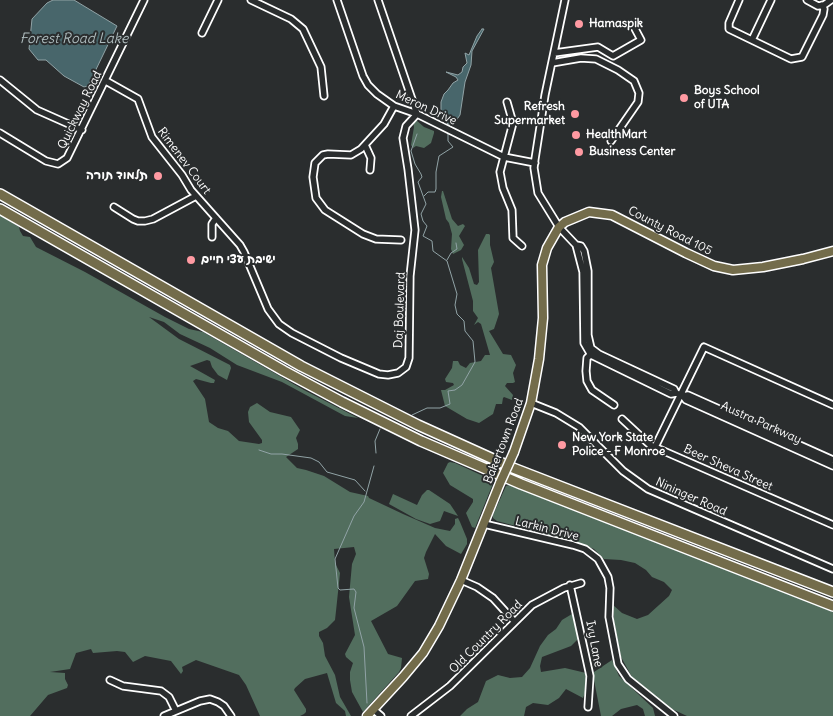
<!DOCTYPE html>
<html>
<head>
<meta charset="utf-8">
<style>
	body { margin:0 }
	canvas { display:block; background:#2a2d2e }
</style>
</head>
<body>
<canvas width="833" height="716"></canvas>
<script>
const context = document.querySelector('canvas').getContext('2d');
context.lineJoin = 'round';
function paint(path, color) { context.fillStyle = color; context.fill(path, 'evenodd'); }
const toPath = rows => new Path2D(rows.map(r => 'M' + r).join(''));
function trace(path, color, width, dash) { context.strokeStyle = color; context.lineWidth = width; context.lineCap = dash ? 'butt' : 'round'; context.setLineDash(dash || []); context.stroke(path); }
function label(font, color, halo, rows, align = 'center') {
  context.font = font + ' Delius,"Playpen Sans Hebrew",sans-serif'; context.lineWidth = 4; context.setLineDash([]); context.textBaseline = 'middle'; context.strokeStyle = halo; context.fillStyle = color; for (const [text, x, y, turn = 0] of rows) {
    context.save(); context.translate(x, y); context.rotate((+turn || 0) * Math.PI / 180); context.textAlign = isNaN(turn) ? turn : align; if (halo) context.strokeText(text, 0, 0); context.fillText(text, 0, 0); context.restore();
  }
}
const green = toPath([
	[416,120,424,127,434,131,434,133,431,143,424,148,416,146,413,148,411,145,414,127,413,122],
	[442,191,443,191,452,219,458,226,463,224,465,226,459,236,464,245,461,250,453,254,451,249,452,234,449,223,446,219,441,197],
	[0,215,19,227,20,231,23,236,30,237,36,247,85,272,165,317,189,329,203,332,304,390,358,418,345,416,282,382,237,365,210,348,180,334,164,322,149,317,179,339,230,365,231,368,227,380,218,375,212,367,210,361,207,360,190,366,215,380,214,383,211,383,196,379,193,381,205,399,209,422,218,428,228,431,239,441,259,444,262,443,262,440,249,422,248,412,250,407,257,403,270,412,291,417,300,430,296,438,298,444,298,449,286,457,297,468,306,470,324,476,350,492,368,496,369,498,403,514,435,528,450,531,455,524,455,519,458,518,460,522,467,539,467,544,461,554,446,546,435,534,426,552,424,558,429,574,428,579,415,581,397,606,371,621,388,654,402,658,401,668,399,672,363,712,352,692,350,680,350,672,353,663,346,657,345,654,355,635,349,597,352,564,356,554,354,547,334,549,335,563,340,573,336,611,335,620,327,628,319,632,319,636,323,643,325,656,335,675,340,697,351,716,346,716,345,711,336,703,327,673,305,679,295,688,294,690,306,709,306,712,304,714,300,716,260,716,246,685,239,675,196,660,182,667,183,671,181,674,171,661,145,656,133,662,125,652,117,651,93,653,91,649,76,653,70,669,50,672,65,673,65,679,68,685,67,688,48,695,30,716,0,716],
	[486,234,489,234,490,235,490,245,494,262,491,268,499,314,494,329,489,331,503,354,511,355,516,365,513,373,515,382,513,383,507,383,505,386,513,395,512,400,504,397,503,398,502,404,496,404,493,414,479,423,467,419,445,406,441,390,445,390,454,385,453,383,446,382,445,379,452,368,453,361,458,361,460,365,466,368,470,363,481,361,485,355,490,355,481,324,478,322,474,325,478,318,473,311,473,301,462,259,462,257,469,268,474,284,477,285,479,282,478,250],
	[450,462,455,463,494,481,475,528,472,527,466,513,473,502,473,499,450,485,443,473,448,463],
	[509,485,799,597,833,612,833,716,687,716,672,709,632,677,621,657,614,621,613,605,622,613,637,619,648,615,669,596,672,590,664,582,652,577,646,570,635,563,621,560,604,559,594,549,576,542,497,521,493,518,493,515,506,486],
	[427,490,429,490,450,504,458,516,444,511,440,521,430,524,416,519,389,504,393,494,417,505,422,495],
	[572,614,576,616,578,639,571,646,542,657,540,666,541,672,565,668,586,673,588,685,583,698,566,689,559,698,548,705,533,703,526,707,524,716,460,716,467,709,478,702,486,681,498,675,510,678,522,677,530,668,540,646,548,635,556,629,562,620],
	[612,660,619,676,653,708,655,716,645,716,643,709,637,705,621,709,612,716,601,716,593,675,594,672]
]);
const water = toPath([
	[53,0,74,0,117,26,88,86,84,87,64,76,46,60,38,60,29,49,32,19,47,3,53,0],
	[482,29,484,29,472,51,471,65,465,82,460,115,453,125,448,124,444,120,441,112,441,102,444,94,448,90,453,83,458,80,456,77,446,72,458,75,462,72,463,67,467,63,465,53,469,55,477,36,482,29]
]);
const stream = toPath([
	[424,196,428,192,435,192,436,189,436,172,439,156,453,147,448,141,448,134],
	[447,260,451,253,457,249,456,243],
	[412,415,427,408,440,408,450,404,448,391,455,390,462,385,475,362,473,341,465,331,464,321,457,314,455,305,457,294,447,261,433,251,432,241,423,236,427,226,423,221,421,214,426,204,418,182,422,177,421,174,415,164,411,151,417,134],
	[259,450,271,454,282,454,311,458,319,462,327,472,355,480,365,491],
	[376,453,375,441,380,429],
	[367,703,364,647,354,608,356,592,354,589,340,590,338,588,335,559,354,516,364,502,374,466]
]);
const minor = toPath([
	[251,0,291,19,303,29,321,67,324,96],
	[337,0,363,76,368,85,377,94,394,106,417,114,504,157,535,163],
	[378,0,417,114],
	[565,0,545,95,535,159,534,168,538,193,559,227,576,245,581,246,584,251,588,271,588,335,591,348,599,354,674,389,676,393],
	[739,0,729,23,729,29,791,59,802,57,823,15,824,9,822,5],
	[807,0,818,6,824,5,831,0],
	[202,33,218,0],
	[752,40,771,0],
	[554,53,598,47,613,56,641,40,633,25],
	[552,63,581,58,596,59,618,70,634,81,639,93,638,102,611,141],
	[0,80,37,110,82,130],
	[106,81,138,99,152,137,182,175,191,190,240,245,244,252,268,309,279,324,292,333,341,358,379,374,388,375,398,373,406,367,409,358,410,276,415,230,408,169,403,138,406,126,417,114],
	[507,102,513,123,500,172,503,188,512,210,513,238,522,246],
	[394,106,384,124,361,149,351,155,328,154,323,155,315,163,313,177,316,198,325,210,363,234,376,239,401,240],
	[0,133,46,161,58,164,67,158,144,0],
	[365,145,371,158,370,170],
	[114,207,133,219,138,221,145,221,153,219,196,196],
	[212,237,212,224,216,218],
	[576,245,583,272,584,343,591,355,671,394,676,393,683,396,686,400,833,466],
	[593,352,587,358,586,371,587,381,592,390,614,405],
	[683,396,688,395,833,460],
	[531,403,556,413,579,427,623,471,648,489,833,569],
	[622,419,650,445,833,525],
	[655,447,704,347,833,405],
	[484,524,573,545,585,549,598,559,608,577,610,588,609,617,618,664,628,679,674,716],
	[461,580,477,587,493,598,514,621],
	[570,585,590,676,588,707],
	[110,680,123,686,161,691,169,697,176,711],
	[374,710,381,716],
	[164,716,200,701,210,699,218,702,224,706,231,716],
	[411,716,450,686,532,605,564,588,581,583]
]);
const major = toPath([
	[514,452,531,403,539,359,543,318,542,265,547,248,559,227,565,222,589,212,612,215,686,253,714,266,733,270,763,267,803,259,833,251],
	[367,716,403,677,423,653,439,626,461,580,500,483]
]);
const highway = toPath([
	[0,194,301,366,418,425,513,468,833,592],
	[0,209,284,371,342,402,421,441,521,484,833,606]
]);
const majorBridge = toPath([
	[500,483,514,452]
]);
const markers = [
	[579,24,5,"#ff9aa2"],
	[684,98,5,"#ff9aa2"],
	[575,114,5,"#ff9aa2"],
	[576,135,5,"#ff9aa2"],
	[579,152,5,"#ff9aa2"],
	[158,176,5,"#ff9aa2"],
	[191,260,5,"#ff9aa2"],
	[562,445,5,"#ff9aa2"]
];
const poiNames = [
	["Hamaspik",589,24],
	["Boys School",694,91],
	["of UTA",694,105],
	["Refresh",565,107,"right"],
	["Supermarket",565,121,"right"],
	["HealthMart",586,135],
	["Business Center",589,152],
	["תלמוד תורה",148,176,"right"],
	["ישיבת עצי חיים",201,260],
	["New York State",572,438],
	["Police - F Monroe",572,452]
];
const streetNames = [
	["Meron Drive",426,108,25],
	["Quickway Road",80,110,-64],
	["Rimenev Court",184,161,53],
	["County Road 105",670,231,27],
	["Daj Boulevard",400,310,-88],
	["Austra Parkway",761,423,24],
	["Bakertown Road",504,441,-69],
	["Beer Sheva Street",728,468,24],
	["Nininger Road",691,497,24],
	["Larkin Drive",547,529,14],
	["Old Country Road",486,637,-45],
	["Ivy Lane",594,644,79]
];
const waterNames = [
	["Forest Road Lake",74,39]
];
paint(green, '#526e5e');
paint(water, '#48666b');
trace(water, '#91a3a6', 1);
trace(stream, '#91a3a6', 1);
trace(minor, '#fff', 9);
trace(major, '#fff', 11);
trace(highway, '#fff', 12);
trace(minor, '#2a2d2e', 5.5);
trace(major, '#736c4b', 8);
trace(highway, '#736c4b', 9);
trace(majorBridge, '#fff', 11, []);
trace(majorBridge, '#736c4b', 8);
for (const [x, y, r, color] of markers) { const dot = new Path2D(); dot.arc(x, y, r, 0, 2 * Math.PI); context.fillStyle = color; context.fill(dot); trace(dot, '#2a2d2e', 2); }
label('bold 12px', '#fff', '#2a2d2e', poiNames, 'left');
label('12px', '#fff', '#2a2d2e', streetNames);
label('italic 14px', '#adbabc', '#2a2d2e', waterNames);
</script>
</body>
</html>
